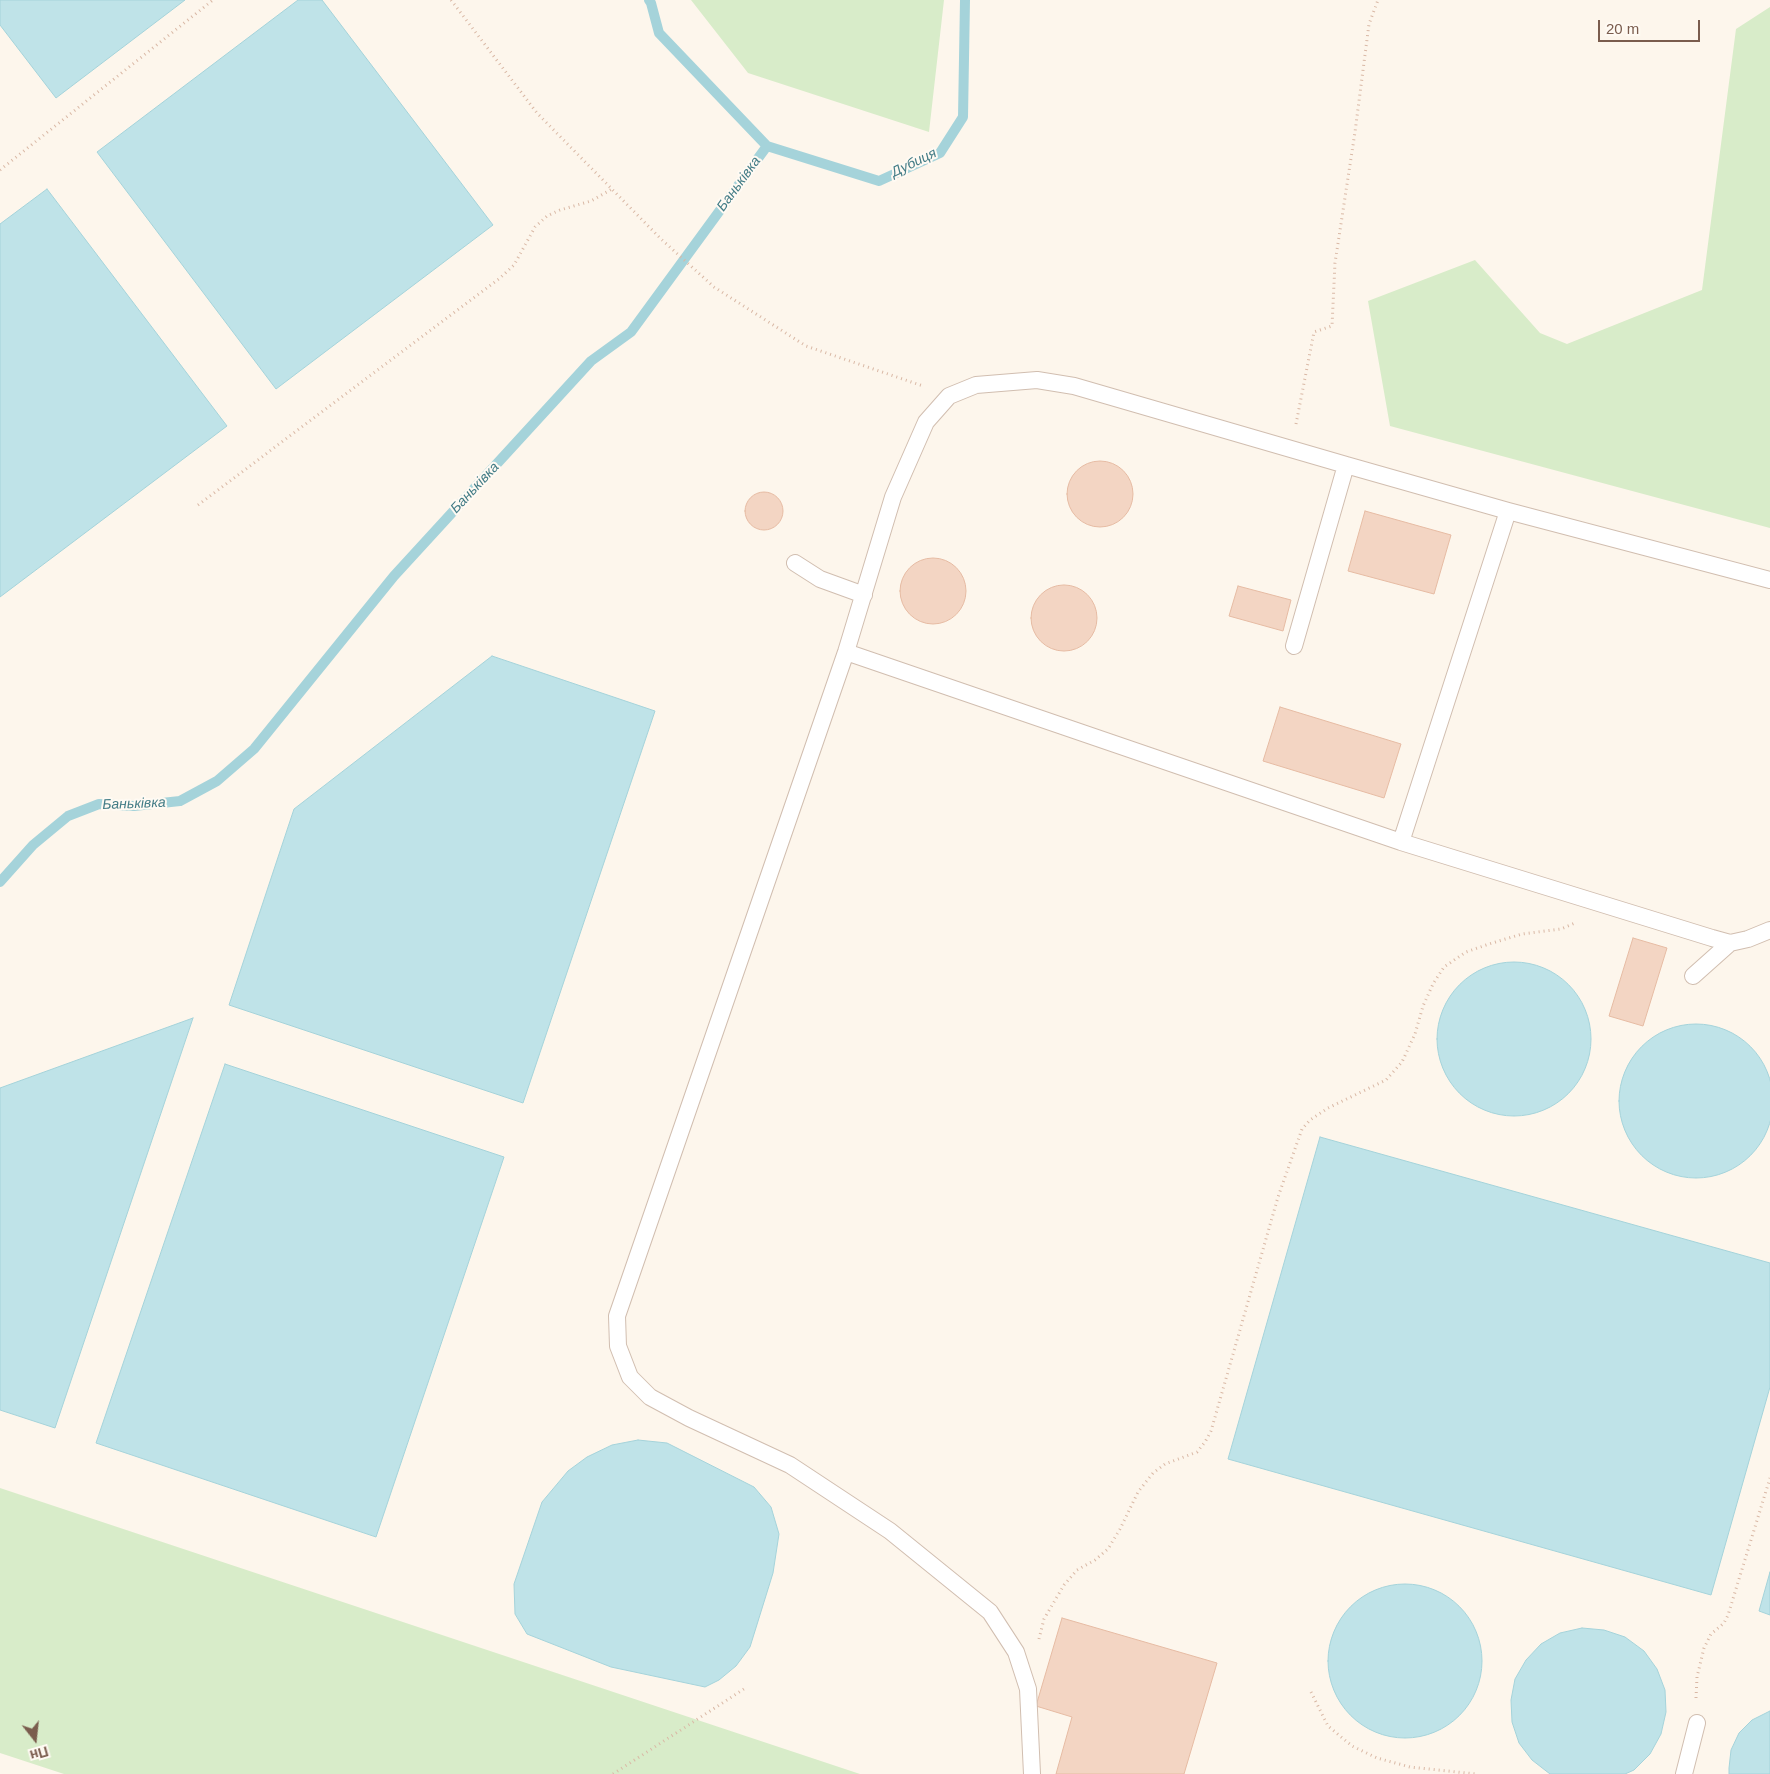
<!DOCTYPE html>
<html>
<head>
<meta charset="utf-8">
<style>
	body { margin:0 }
	#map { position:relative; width:1770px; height:1774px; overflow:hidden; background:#fdf6ec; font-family:Arial,sans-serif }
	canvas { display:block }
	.north { position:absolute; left:10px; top:1714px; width:50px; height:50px; -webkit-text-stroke:4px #fffaf3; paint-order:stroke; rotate:164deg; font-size:14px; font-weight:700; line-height:20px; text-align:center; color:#7a5c4d }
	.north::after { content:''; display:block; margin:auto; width:18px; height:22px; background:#7a5c4d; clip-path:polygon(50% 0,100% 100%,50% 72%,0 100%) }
	.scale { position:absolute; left:1598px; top:20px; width:102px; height:22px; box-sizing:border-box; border:2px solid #7a5c4d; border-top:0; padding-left:6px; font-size:15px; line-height:18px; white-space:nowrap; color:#7a5c4d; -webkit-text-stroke:4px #fffaf3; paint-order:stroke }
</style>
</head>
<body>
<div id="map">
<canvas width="1770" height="1774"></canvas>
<div class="north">Пн</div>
<div class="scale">20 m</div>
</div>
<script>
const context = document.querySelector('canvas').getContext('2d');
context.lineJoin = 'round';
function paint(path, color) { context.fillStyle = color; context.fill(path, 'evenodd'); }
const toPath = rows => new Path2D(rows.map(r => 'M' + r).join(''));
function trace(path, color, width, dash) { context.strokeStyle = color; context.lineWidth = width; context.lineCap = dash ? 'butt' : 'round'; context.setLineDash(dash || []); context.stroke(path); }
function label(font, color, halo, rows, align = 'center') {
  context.font = font + ' Arial,sans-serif'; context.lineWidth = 4; context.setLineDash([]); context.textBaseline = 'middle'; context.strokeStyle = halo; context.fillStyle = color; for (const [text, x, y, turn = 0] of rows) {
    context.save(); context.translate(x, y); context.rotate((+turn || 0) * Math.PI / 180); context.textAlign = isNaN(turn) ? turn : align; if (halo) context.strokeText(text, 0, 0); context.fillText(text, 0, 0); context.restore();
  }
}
const green = toPath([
	[691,0,944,0,929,132,748,73],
	[1770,7,1770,528,1390,426,1368,301,1475,260,1540,333,1567,344,1702,290,1736,29],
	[0,1488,860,1774,64,1774,0,1753]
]);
const water = toPath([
	[0,0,185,0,56,98,0,25,0,0],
	[298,0,322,0,493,225,276,389,97,152,298,0],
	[47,189,227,426,0,597,0,224,47,189],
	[492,656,655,711,523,1103,229,1005,294,809,492,656],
	'1437 1039a77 77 0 1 1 154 0a77 77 0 1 1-154 0Z',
	[193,1018,55,1428,0,1410,0,1088,193,1018],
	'1619 1101a77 77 0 1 1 154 0a77 77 0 1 1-154 0Z',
	[225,1064,504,1157,376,1537,96,1443,225,1064],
	[1320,1137,1770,1263,1770,1387,1711,1595,1228,1459,1320,1137],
	[638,1440,667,1443,754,1487,771,1507,779,1534,773,1573,750,1647,736,1666,719,1680,705,1687,611,1667,527,1634,515,1614,514,1584,542,1502,568,1471,587,1457,612,1445,638,1440],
	[1770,1572,1770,1615,1759,1611,1770,1572],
	'1328 1661a77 77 0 1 1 154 0a77 77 0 1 1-154 0Z',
	[1582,1628,1604,1630,1625,1637,1644,1651,1657,1669,1665,1690,1666,1712,1661,1734,1650,1754,1634,1770,1625,1774,1550,1774,1532,1760,1519,1743,1512,1722,1511,1700,1515,1679,1526,1660,1541,1644,1560,1633,1582,1628],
	[1770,1711,1770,1774,1729,1774,1729,1768,1731,1750,1739,1733,1752,1720,1770,1711]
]);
const stream = toPath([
	[649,0,651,3,659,33,767,146,879,181,940,153,963,117,965,0],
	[0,882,33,845,68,816,99,804,134,806,180,801,217,781,254,749,394,576,591,361,631,332,767,146]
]);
const building = toPath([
	'1067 494a33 33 0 1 1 66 0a33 33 0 1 1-66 0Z',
	'745 511a19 19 0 1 1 38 0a19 19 0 1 1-38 0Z',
	[1365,511,1451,535,1434,594,1348,571,1365,511],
	'900 591a33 33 0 1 1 66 0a33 33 0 1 1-66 0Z',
	'1031 618a33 33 0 1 1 66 0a33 33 0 1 1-66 0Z',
	[1238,586,1291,600,1283,631,1229,616,1238,586],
	[1280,707,1401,744,1384,798,1263,761,1280,707],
	[1633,938,1667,948,1643,1026,1609,1016,1633,938],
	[1062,1618,1217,1663,1184,1774,1056,1774,1072,1717,1036,1706,1062,1618]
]);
const path = toPath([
	[451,0,537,113,661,239,714,287,806,346,923,386],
	[0,170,213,0],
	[1296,424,1314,332,1332,326,1335,263,1355,132,1369,24,1378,0],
	[198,505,500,278,514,265,535,227,547,216,560,210,591,201,612,189],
	[1039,1639,1044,1619,1064,1585,1077,1570,1095,1560,1108,1549,1120,1529,1138,1492,1153,1473,1165,1464,1197,1452,1205,1442,1211,1431,1278,1197,1302,1129,1310,1120,1328,1108,1386,1080,1402,1062,1415,1034,1423,1006,1433,984,1444,967,1466,952,1489,944,1522,934,1561,929,1575,923],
	[1311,1692,1328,1726,1352,1746,1377,1758,1410,1767,1476,1774],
	[1696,1698,1697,1677,1704,1648,1711,1634,1724,1623,1728,1615,1770,1478],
	[613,1774,747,1687]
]);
const lane = toPath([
	[795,563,820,579,864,595],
	[1294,646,1346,465,1508,511,1770,580],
	[846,652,1401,842,1712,938,1730,943,1748,939,1770,930],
	[1401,842,1508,511],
	[1693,976,1730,943],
	[1032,1774,1028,1689,1016,1652,990,1612,890,1531,790,1465,689,1418,650,1397,630,1377,618,1346,617,1316,846,652,893,497,926,422,949,396,976,385,1037,380,1074,386,1346,465],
	[1684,1774,1697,1723]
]);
const waterNames = [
	["Дубиця",914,163,-26],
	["Баньківка",739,184,-54],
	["Баньківка",475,488,-47],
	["Баньківка",134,804,-2]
];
paint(green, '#d8ecc9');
paint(water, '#bfe3e8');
trace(water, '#a5d3da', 1);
trace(stream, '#a5d3da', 10);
paint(building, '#f3d5c3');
trace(building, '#e6bba3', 1);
trace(lane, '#d1beb0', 18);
trace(path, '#d9b8a5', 3, [1, 4]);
trace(lane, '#fff', 16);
label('italic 14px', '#437c86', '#fffaf3', waterNames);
</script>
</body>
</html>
